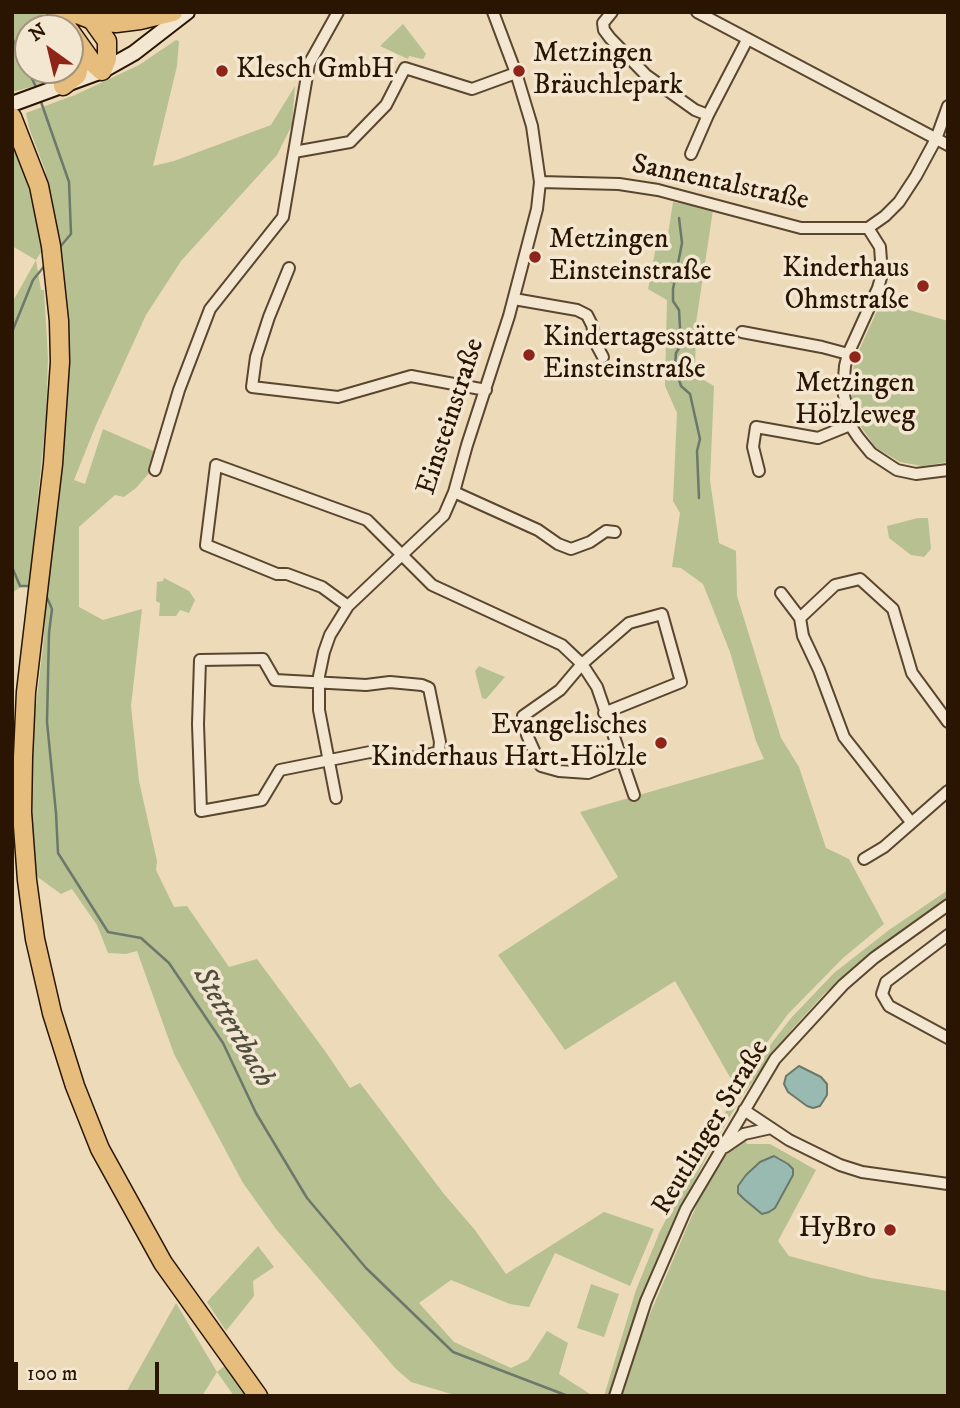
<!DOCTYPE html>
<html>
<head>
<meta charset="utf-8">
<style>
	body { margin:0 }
	#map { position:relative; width:960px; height:1408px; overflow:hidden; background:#eddab9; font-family:"IM FELL DW Pica",serif }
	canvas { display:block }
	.frame { position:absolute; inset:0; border:14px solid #291501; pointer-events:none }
	.north { position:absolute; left:14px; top:14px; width:70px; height:70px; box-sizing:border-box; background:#f3e7d2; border:2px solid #a2937e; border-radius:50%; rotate:326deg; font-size:19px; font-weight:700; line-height:28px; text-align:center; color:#291501 }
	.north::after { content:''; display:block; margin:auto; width:24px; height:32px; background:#8f2418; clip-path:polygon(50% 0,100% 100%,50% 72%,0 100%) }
	.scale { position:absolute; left:14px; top:1362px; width:145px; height:32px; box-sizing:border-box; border:4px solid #291501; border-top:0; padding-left:9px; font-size:21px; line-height:24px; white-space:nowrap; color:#291501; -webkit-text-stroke:5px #f3e7d2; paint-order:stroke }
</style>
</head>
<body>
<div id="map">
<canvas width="960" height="1408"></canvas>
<div class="frame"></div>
<div class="north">N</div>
<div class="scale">100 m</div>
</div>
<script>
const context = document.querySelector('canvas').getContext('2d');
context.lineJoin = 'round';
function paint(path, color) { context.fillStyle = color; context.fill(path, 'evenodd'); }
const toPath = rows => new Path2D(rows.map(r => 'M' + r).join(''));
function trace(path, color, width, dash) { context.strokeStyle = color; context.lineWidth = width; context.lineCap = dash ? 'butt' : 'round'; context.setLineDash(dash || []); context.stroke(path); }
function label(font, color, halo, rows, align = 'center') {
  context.font = font + ' "IM FELL DW Pica",serif'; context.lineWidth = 7; context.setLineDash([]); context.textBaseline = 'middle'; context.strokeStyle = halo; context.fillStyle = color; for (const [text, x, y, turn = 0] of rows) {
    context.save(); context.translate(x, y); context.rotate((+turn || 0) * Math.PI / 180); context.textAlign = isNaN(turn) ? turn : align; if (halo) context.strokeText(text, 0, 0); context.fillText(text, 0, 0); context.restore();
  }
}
const green = toPath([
	[12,12,41,12,52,28,28,28,28,70,67,70,58,80,12,92],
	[403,24,426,54,423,59,409,56,408,59,380,46],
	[176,40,179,41,177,66,153,166,174,161,271,125,295,86,292,125,277,155,181,261,146,315,96,425,74,480,85,484,103,429,158,453,150,472,136,488,124,497,115,495,79,527,79,607,103,620,142,609,131,706,139,781,157,861,156,870,174,907,187,906,229,967,257,959,325,1051,350,1088,360,1083,444,1194,475,1230,506,1274,604,1212,654,1229,630,1286,555,1253,529,1307,510,1304,451,1280,419,1303,454,1342,511,1368,528,1360,547,1331,568,1343,559,1374,593,1396,458,1396,411,1382,396,1369,276,1229,243,1183,174,1054,137,951,126,954,108,953,97,925,72,889,61,894,32,873,30,788,33,732,43,646,48,578,67,415,69,331,63,259,45,170,29,128,26,113,75,95,139,65],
	[12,139,27,181,43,249,36,260,41,290,44,290,48,358,46,418,29,585,24,585,12,593,12,303,36,260,12,246],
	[673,202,713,210,696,323,695,375,714,386,710,480,719,543,736,551,737,596,781,738,799,767,826,848,849,859,884,924,843,958,788,1014,735,1086,675,981,565,1050,498,955,618,877,580,812,764,759,756,741,730,652,703,584,681,568,672,567,680,513,673,501,677,413,665,386,667,300,648,289,657,241,667,241],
	[881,302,948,321,948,462,922,466,900,462,876,448,857,421,852,406,852,374,856,357],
	[918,518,928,518,931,549,924,557,911,555,889,538,887,526],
	[164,578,189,591,195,600,189,613,180,610,176,616,159,616,160,603,156,601,157,582,163,581],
	[479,666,505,677,486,699,482,698,475,671],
	[948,890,948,900,893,937,824,994,793,1028,740,1099,741,1088,774,1040,792,1017,834,973,889,930],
	[737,1093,738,1103,709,1152,668,1234,608,1396,604,1396,636,1290,660,1231,704,1147],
	[744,1139,747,1144,770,1144,816,1170,778,1241,789,1256,871,1278,948,1291,948,1396,622,1396,646,1323,709,1176,730,1150],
	[258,1246,274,1267,253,1281,254,1296,226,1331,207,1302],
	[591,1284,619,1294,604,1337,577,1328],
	[176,1303,217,1372,226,1365,249,1396,234,1396,217,1372,202,1396,124,1396]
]);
const water = toPath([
	[799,1066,821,1077,827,1084,827,1095,820,1106,813,1108,807,1106,788,1092,784,1084,786,1076,799,1066],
	[774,1156,788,1164,793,1169,793,1175,775,1208,769,1212,762,1214,744,1199,738,1193,738,1186,746,1175,760,1162,774,1156]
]);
const stream = toPath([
	[12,38,37,89],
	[40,99,69,182,71,234,59,248],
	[679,218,682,243,673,289,673,301,679,310,681,345,676,353,675,367,681,386,690,394,700,439,697,451,699,498],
	[12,332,33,280,46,264],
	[12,567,20,586,31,586],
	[45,593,52,609,49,633,47,722,56,813,58,853,108,932,141,938,169,963,223,1043,256,1113,307,1198,366,1268,453,1352,568,1396]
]);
const minor = toPath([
	[612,12,603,23,604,30,610,38,646,75,695,110,708,115],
	[697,12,948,145],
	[294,152,350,142,386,105,405,68,472,89,516,73],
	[691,154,708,115,747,40],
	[540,182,619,184,658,190,801,228,868,228,885,216,899,202,916,176,936,139,948,106],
	[868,228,880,247,882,274,878,288,848,354,845,366,843,390,850,425,858,437,871,453,897,470,916,474,948,470],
	[289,268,269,317,256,357,252,387,338,397,411,376,486,390],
	[514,299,577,310,587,315,592,325,596,344,603,357],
	[742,332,822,347,848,354],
	[155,470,179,390,210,309,283,217,309,64,338,12],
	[759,471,753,447,756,427,818,438,850,425],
	[454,492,538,530,558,544,571,549,590,542,606,531,615,532],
	[781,593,800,618],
	[348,606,322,587,287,574,277,574,206,545,216,465,367,520,432,585,562,645,582,664,597,687,634,795],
	[263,659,275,680,366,685,390,682,422,685,429,688,440,742,439,752,414,758,370,752,280,770,262,800,201,811,198,724,200,660,263,659],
	[604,713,681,682,662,614,629,623,582,664,560,690,523,716,527,735,541,766,559,771,588,773,621,760],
	[336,798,319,710,319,676,324,652,330,635,348,606,444,515,454,492,467,445,509,316,537,209,540,182,532,126,516,73,493,12],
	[911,822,844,737,819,670,803,636,800,618,835,585,860,579,893,609,912,673,948,722],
	[864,859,884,847,948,791],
	[948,935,886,982,882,994,889,1006,948,1038],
	[744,1110,789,1140,840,1165,862,1172,948,1184],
	[725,1147,744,1134,771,1128],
	[615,1396,646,1301,686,1209,775,1059,843,985,874,958,948,905]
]);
const secondary = toPath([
	[12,104,102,71,134,53,187,12]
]);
const trunk = toPath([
	[57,12,68,28],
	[72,12,92,20,116,23,140,20,173,12],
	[70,31,92,62,102,71,107,59,107,41,92,20],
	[63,86,77,75,83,50],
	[12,117,39,186,51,246,59,321,60,362,53,464,26,692,23,757,22,812,27,880,35,939,52,1013,75,1086,100,1149,163,1263,258,1396]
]);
const markers = [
	[222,71,7,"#8f2418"],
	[519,71,7,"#8f2418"],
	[535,257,7,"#8f2418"],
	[923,286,7,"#8f2418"],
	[529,355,7,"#8f2418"],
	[855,357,7,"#8f2418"],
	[661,743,7,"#8f2418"],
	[890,1230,7,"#8f2418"]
];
const poiNames = [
	["Metzingen",533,55],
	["Bräuchlepark",533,87],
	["Klesch GmbH",236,71],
	["Metzingen",549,241],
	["Einsteinstraße",549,273],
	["Kinderhaus",909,270,"right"],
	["Ohmstraße",909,302,"right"],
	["Kindertagesstätte",543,339],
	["Einsteinstraße",543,371],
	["Metzingen",855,385,"center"],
	["Hölzleweg",855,417,"center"],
	["Evangelisches",647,727,"right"],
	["Kinderhaus Hart-Hölzle",647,759,"right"],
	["HyBro",876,1230,"right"]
];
const streetNames = [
	["Sannentalstraße",720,184,12],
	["Einsteinstraße",452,417,-72],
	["Reutlinger Straße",712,1128,-59]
];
const waterNames = [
	["Stettertbach",232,1028,60]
];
paint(green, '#b6c091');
paint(water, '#99bab1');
trace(water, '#6c786b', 2);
trace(stream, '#6c786b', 2.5);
trace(minor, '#5a462f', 14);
trace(secondary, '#291501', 18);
trace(trunk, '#291501', 21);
trace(minor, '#f3e7d2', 10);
trace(secondary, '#f3e7d2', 14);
trace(trunk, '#e6bd7c', 18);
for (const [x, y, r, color] of markers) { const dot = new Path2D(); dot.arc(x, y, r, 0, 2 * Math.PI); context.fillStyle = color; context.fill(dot); trace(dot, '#f3e7d2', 2.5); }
label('28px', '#291501', '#f3e7d2', poiNames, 'left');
label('28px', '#291501', '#f3e7d2', streetNames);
label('italic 30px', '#504f3f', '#f3e7d2', waterNames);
</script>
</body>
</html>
